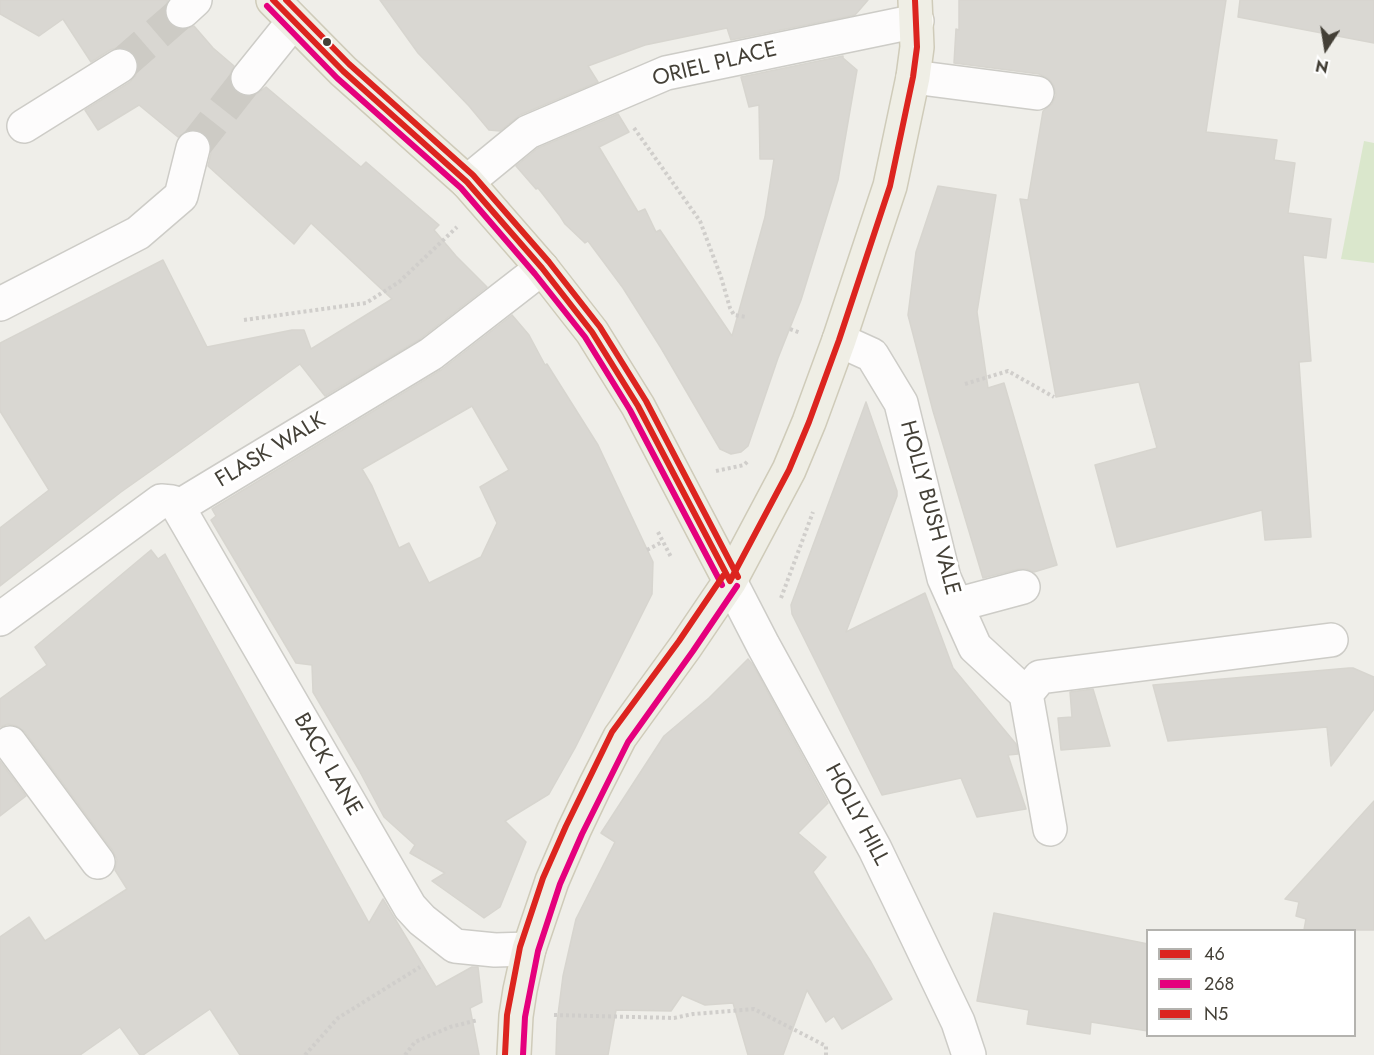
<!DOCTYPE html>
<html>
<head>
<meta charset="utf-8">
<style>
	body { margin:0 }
	#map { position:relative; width:1374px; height:1055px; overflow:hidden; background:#efeee9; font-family:Jost,sans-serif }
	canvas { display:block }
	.legend { position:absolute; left:1146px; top:929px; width:210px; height:108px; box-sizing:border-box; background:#fff; border:2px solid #b4b3af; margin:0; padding:8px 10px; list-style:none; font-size:18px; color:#444037 }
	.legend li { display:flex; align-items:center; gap:12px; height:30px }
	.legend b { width:30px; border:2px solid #b4b3af }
	.north { position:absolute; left:1296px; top:18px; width:60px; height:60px; -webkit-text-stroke:4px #fff; paint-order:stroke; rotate:192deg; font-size:16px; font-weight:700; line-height:24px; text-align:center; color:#444037 }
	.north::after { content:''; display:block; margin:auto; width:21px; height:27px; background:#444037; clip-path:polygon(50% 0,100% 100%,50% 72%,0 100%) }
</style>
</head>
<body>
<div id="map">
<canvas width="1374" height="1055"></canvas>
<ul class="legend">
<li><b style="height:8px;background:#dc241f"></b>46</li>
<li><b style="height:8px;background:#e5007d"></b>268</li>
<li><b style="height:8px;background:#dc241f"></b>N5</li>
</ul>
<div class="north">N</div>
</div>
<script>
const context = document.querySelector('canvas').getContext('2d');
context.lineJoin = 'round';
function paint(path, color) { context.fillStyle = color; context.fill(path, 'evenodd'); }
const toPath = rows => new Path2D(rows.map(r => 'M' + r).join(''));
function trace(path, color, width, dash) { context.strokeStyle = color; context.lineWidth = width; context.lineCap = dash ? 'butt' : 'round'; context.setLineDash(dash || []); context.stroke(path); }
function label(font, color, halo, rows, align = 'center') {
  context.font = font + ' Jost,sans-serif'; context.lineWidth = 6; context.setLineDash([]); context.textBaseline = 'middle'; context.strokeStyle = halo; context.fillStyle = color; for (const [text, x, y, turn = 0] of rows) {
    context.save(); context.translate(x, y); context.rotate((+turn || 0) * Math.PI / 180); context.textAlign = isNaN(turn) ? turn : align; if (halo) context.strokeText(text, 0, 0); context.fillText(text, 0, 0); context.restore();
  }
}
const green = toPath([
	[1364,141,1374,143,1374,263,1341,259]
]);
const building = toPath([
	[0,0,168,0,165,6,165,14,170,24,178,29,186,29,194,26,213,48,234,66,229,76,231,85,236,92,245,96,254,96,266,87,361,167,366,162,439,225,434,230,456,256,487,287,420,339,325,396,300,364,179,451,121,492,0,586,0,528,49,490,0,411,0,343,163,260,207,347,292,330,304,330,311,349,392,299,311,223,294,244,208,166,211,153,211,143,206,134,198,130,188,130,178,137,139,105,98,130,85,110,130,82,136,75,139,65,136,56,128,49,119,47,110,50,91,62,63,19,39,36,0,14,0,0],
	[380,0,868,0,855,15,731,40,727,28,645,45,588,66,598,82,520,115,500,131,489,130,469,106,418,53,380,0],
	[959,0,1226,0,1206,132,1277,140,1274,160,1295,163,1288,213,1331,219,1326,258,1303,255,1311,361,1299,362,1311,537,1265,540,1262,510,1117,547,1095,465,1157,448,1139,382,1056,397,1020,199,1028,200,1043,111,1052,104,1056,95,1054,86,1049,79,1039,74,954,63,956,29,959,30,959,0],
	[1240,0,1374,0,1374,43,1238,17,1240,0],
	[843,56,843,58,857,70,838,180,801,300,778,358,748,446,741,452,731,454,720,449,661,348,623,288,588,241,585,243,565,224,560,216,538,188,536,189,516,166,538,148,618,114,629,132,599,147,638,212,645,209,656,232,660,230,732,336,765,217,774,159,760,159,759,105,749,107,741,77,843,56],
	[938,186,996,195,977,312,988,388,1004,383,1057,565,1034,572,1027,569,1019,569,983,578,933,411,908,315,916,252,938,186],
	[512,315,529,335,545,365,547,364,598,445,653,562,652,594,575,748,549,794,505,821,526,842,500,907,484,918,432,881,445,873,410,853,415,845,384,817,359,770,313,692,312,665,296,663,211,520,216,516,212,509,441,370,512,315],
	[472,406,509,470,480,487,497,523,481,557,429,583,409,543,399,548,372,486,362,469,472,406],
	[866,402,897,491,897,496,846,632,925,593,953,668,1016,744,1018,754,1008,755,1026,809,977,817,961,778,882,795,792,614,791,605,866,402],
	[151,550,158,559,165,554,369,923,383,899,436,987,472,967,478,967,482,1002,470,1008,479,1055,240,1055,210,1009,143,1055,140,1055,120,1027,80,1055,0,1055,0,937,29,917,45,941,127,889,115,870,117,860,113,851,25,732,17,726,8,724,0,727,0,699,47,665,35,647,151,550],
	[748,659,753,665,828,803,798,833,826,857,813,872,871,962,892,999,842,1029,834,1016,826,1022,807,990,783,1055,748,1055,733,1003,705,1005,682,995,671,1011,616,1010,608,1055,556,1055,557,1022,563,976,576,919,615,842,601,833,664,736,709,698,748,659],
	[1349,668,1353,668,1374,677,1374,709,1331,766,1327,727,1168,741,1153,685,1349,668],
	[1093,689,1110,746,1061,750,1058,718,1072,717,1070,692,1093,689],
	[0,761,26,796,0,816,0,761],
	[1374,801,1374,930,1304,930,1306,919,1296,916,1299,902,1285,899,1374,801],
	[994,913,1148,944,1148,1031,1091,1022,1090,1034,1027,1024,1029,1010,977,1001,994,913]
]);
const minorTunnel = toPath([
	[120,66,183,11],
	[193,148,248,78]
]);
const path = toPath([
	[634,128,700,221,721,277,730,308,734,315,746,317],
	[244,320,366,303,399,282,457,227],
	[790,329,801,333],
	[965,384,1008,371,1054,397],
	[716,471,744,465,748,461],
	[658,532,671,557],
	[647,550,662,542],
	[781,598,813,512],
	[554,1015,674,1018,693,1014,754,1009,826,1046,826,1055],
	[305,1055,338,1018,420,967],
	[405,1055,415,1042,450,1027,478,1020]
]);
const minor = toPath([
	[183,11,195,0],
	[913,77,1037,93],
	[248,78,293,22],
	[24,126,120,66],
	[467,182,528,132,666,73,917,21],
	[0,304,138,233,181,196,193,148],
	[839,340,872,355,901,403,944,578,975,647,1026,694,1040,677,1331,640],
	[178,507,431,354,542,268],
	[730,581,763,645,875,849,958,1022,969,1055],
	[956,605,1023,587],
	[0,619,161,501,172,502,178,507,410,907,422,920,455,946,495,950,529,949],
	[1026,694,1050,829],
	[10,743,98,862]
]);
const major = toPath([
	[273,0,343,71,467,182,542,268,592,332,638,406,730,581],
	[514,1055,516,1016,520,990,529,949,552,881,574,830,595,786,620,737,686,646,730,581,789,470,809,422,839,340,890,186,913,77,917,47,915,0]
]);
const bus1 = toPath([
	[273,0,343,71,467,182,542,268,592,332,638,406,730,581],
	[730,581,789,470,809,422,839,340,890,186,913,77,917,47,915,0]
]);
const bus2 = toPath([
	[267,6,337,78,461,188,535,274,585,337,630,410,722,585],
	[523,1055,525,1017,538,951,560,884,582,834,628,742,693,651,737,586]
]);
const bus3 = toPath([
	[286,0,349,64,473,175,549,262,600,327,646,401,738,577],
	[505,1055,507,1015,520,947,543,878,566,826,612,732,679,641,723,576]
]);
const markers = [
	[327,42,5,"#444037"]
];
const streetNames = [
	["ORIEL PLACE",715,65,-14],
	["FLASK WALK",271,451,-31],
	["HOLLY BUSH VALE",929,508,75],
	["BACK LANE",327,765,60],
	["HOLLY HILL",856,815,62]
];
paint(green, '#dae7cc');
paint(building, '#d9d7d2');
trace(building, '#d7d5cf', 1.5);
trace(minorTunnel, '#cdcbc5', 33, [33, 16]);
trace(minor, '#cdccc7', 36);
trace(major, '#cfcbb9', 36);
trace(path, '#d0cecb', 4, [3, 3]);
trace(minor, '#fdfcfc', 33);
trace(major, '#efeee5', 33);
trace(bus1, '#dc241f', 6);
trace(bus2, '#e5007d', 6);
trace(bus3, '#dc241f', 6);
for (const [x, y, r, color] of markers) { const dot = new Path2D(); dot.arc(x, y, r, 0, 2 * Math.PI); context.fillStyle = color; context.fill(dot); trace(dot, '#fff', 2); }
label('22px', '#444037', '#fff', streetNames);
</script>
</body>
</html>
